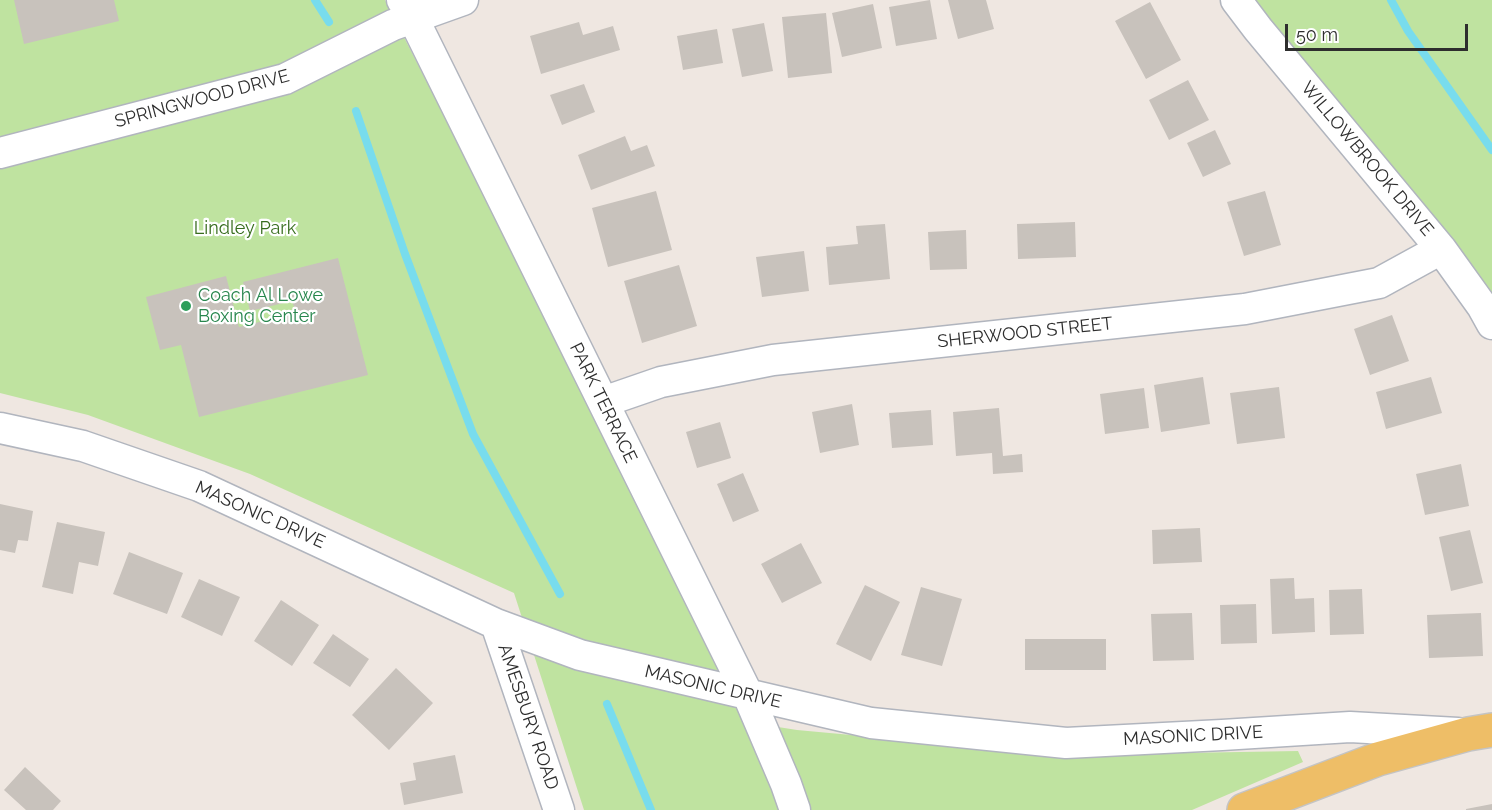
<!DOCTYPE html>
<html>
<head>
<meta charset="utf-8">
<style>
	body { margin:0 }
	#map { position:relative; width:1492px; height:810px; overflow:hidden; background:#efe7e1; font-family:Raleway,sans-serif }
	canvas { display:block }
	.scale { position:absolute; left:1285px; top:24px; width:183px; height:27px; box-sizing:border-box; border:3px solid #2e2e2e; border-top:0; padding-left:8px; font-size:18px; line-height:21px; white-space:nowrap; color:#2e2e2e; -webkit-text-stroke:4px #fff; paint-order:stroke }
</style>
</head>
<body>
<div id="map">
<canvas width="1492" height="810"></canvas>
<div class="scale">50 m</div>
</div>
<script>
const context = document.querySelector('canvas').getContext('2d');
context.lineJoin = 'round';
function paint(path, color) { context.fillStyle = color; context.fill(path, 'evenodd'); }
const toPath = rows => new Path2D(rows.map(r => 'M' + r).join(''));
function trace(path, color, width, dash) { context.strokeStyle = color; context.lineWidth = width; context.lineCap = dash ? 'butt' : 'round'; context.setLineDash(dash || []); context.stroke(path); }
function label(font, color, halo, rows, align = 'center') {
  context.font = font + ' Raleway,sans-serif'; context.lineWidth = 4.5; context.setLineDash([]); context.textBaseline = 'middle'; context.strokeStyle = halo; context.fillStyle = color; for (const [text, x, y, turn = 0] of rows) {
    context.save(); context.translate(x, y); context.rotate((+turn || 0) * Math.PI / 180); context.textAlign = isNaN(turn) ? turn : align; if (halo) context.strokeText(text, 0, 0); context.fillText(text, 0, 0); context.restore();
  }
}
const green = toPath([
	[0,0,385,0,549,321,746,722,797,730,1068,755,1298,751,1303,762,1192,810,584,810,514,593,250,474,88,415,0,393],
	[1253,0,1492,0,1492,299,1465,256,1267,20]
]);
const stream = toPath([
	[315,0,329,22],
	[1391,0,1408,31,1492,150],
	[356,111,405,254,473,434,560,594],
	[607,704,651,810]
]);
const building = toPath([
	[14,0,114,0,119,21,24,44],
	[930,0,937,39,896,46,889,7],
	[948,0,986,0,994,29,958,39],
	[1150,2,1181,60,1146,79,1115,21],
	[873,4,882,48,842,57,832,13],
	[826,13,832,73,788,78,782,17],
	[579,22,583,35,613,26,620,50,541,74,530,36],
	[764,23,773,71,742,77,732,29],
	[717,29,723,63,683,70,677,36],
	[1188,80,1209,120,1169,140,1149,100],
	[584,84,595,112,562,125,550,95],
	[1215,130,1231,164,1203,177,1187,143],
	[625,136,631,151,647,145,655,166,591,190,578,155],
	[656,191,672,250,608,267,592,208],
	[1265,191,1281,245,1244,256,1227,202],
	[1075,222,1076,257,1018,259,1017,224],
	[885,224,890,279,829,285,826,247,858,244,856,226],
	[966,230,967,269,930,270,928,232],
	[804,251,809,291,762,297,756,257],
	[338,258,368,375,199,417,181,345,160,350,146,297,226,276,239,327,296,313,292,301,250,311,243,282],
	[679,265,697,326,642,343,624,281],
	[1392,315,1409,361,1370,375,1354,329],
	[1203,377,1210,424,1161,432,1154,385],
	[1431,377,1442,413,1386,429,1376,392],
	[1279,387,1285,438,1237,444,1230,393],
	[1144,388,1149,428,1105,434,1100,394],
	[852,404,859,445,820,453,812,412],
	[999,408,1003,456,1022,454,1023,472,993,474,992,453,956,456,953,412],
	[931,410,933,445,892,448,889,413],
	[720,422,731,458,697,468,686,432],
	[1461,464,1469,506,1425,515,1416,474],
	[743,473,759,511,733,522,717,484],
	[0,504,33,511,28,541,18,540,15,553,0,550],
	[57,522,105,532,98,566,79,562,73,594,42,587],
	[1200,528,1202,562,1153,564,1152,530],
	[1470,530,1483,583,1451,591,1439,537],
	[801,543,822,583,782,603,761,564],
	[129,552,183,573,167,614,113,594],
	[1294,578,1295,599,1314,598,1315,632,1272,634,1270,579],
	[199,579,240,597,222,636,181,617],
	[865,585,900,602,871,661,836,644],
	[921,587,962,599,942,666,901,655],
	[1362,589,1364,634,1330,635,1329,590],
	[281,600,319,625,292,666,254,641],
	[1256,604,1257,643,1221,644,1220,605],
	[1192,613,1194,660,1153,661,1151,614],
	[1481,613,1483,656,1429,658,1427,615],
	[333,634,369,659,350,687,313,663],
	[1025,639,1106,639,1106,670,1025,670],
	[396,668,433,703,389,750,352,715],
	[455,755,463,793,404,805,400,783,416,780,413,763],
	[25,767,61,801,53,810,26,810,4,790],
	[1492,804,1492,810,1466,810,1466,809]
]);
const minor = toPath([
	[402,0,413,18,748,695,786,784,795,810],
	[1236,0,1258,29,1441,249,1482,306,1492,324],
	[0,153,285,79,393,25,463,0],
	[603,402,661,382,773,360,1245,309,1379,283,1441,249],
	[0,428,83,446,199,486,496,624,580,655,871,723,1066,743,1222,735,1350,727,1458,733],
	[496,624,559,810]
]);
const major = toPath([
	[1244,810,1378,759,1468,734,1492,730]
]);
const markers = [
	[186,306,6,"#2e9e5b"]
];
const streetNames = [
	["SPRINGWOOD DRIVE",202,99,-15],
	["WILLOWBROOK DRIVE",1367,159,50],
	["SHERWOOD STREET",1025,333,-6],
	["PARK TERRACE",603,403,64],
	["MASONIC DRIVE",260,515,24],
	["MASONIC DRIVE",713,687,13],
	["AMESBURY ROAD",528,717,71],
	["MASONIC DRIVE",1193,736,-3]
];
const parkNames = [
	["Lindley Park",245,229]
];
const leisureNames = [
	["Coach Al Lowe",198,296],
	["Boxing Center",198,317]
];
paint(green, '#bfe3a0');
trace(stream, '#78dced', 8);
paint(building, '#c8c2bc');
trace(minor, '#b1b5be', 33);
trace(major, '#c4c4c4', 36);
trace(minor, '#fff', 30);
trace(major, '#eebe67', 33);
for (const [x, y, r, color] of markers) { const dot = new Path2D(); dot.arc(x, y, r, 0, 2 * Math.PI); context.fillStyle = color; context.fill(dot); trace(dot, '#fff', 2); }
label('18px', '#2e2e2e', '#fff', streetNames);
label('18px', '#376c1d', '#fff', parkNames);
label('18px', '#27864d', '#fff', leisureNames, 'left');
</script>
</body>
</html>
